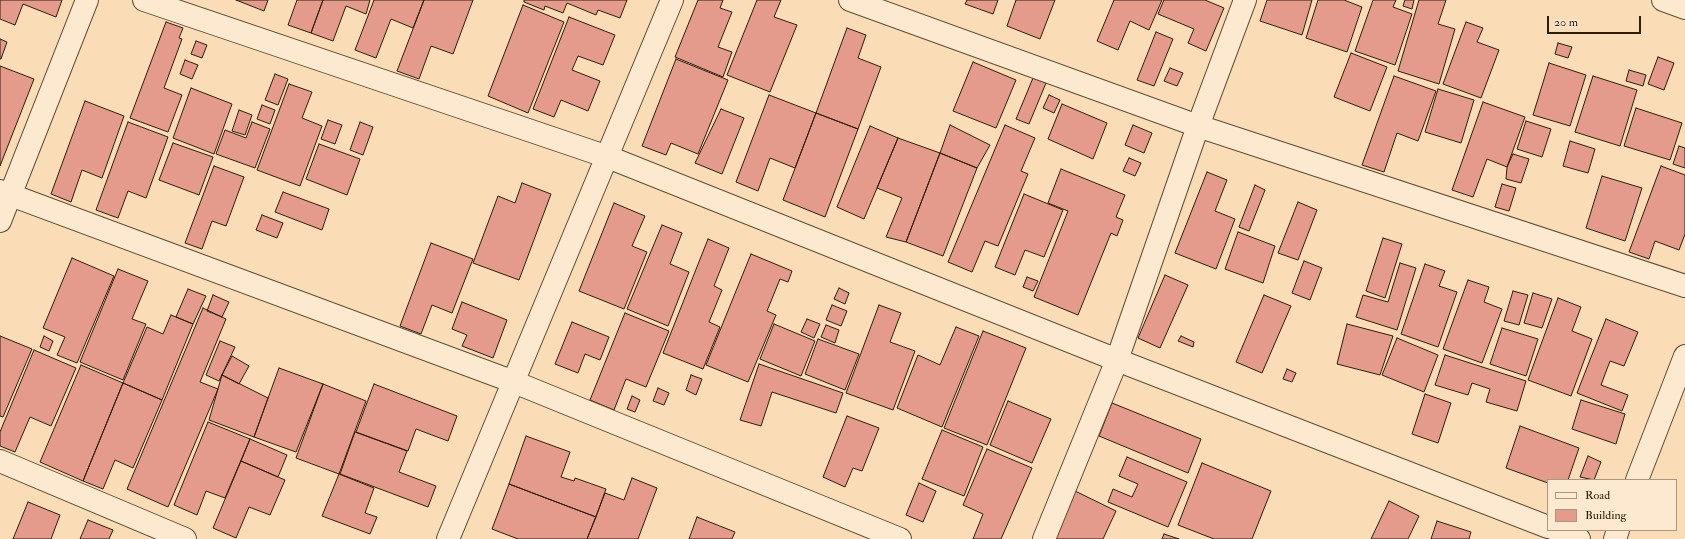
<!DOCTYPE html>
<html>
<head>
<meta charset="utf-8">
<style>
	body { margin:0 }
	#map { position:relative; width:1685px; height:539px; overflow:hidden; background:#faddb6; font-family:"IM FELL Double Pica",serif }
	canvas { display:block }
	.legend { position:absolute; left:1547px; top:479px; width:130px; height:52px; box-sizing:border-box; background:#fce9d0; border:1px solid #aa9780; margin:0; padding:5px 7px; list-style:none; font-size:12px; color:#2e1d08 }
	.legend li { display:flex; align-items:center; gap:8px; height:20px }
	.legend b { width:20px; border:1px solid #aa9780 }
	.scale { position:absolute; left:1547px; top:16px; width:94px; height:18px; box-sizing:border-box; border:2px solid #2e1d08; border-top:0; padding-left:5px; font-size:12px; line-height:14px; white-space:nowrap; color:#2e1d08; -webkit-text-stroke:3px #fce9d0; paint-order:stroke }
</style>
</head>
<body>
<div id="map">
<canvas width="1685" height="539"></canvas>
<ul class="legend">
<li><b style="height:5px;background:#fce9d0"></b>Road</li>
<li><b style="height:11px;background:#e49b8c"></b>Building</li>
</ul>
<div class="scale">20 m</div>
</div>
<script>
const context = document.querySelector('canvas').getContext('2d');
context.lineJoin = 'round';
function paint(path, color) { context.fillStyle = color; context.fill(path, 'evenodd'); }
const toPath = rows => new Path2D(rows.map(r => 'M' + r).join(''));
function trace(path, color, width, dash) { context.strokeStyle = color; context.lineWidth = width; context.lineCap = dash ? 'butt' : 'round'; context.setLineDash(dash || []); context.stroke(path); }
const building = toPath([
	[0,0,62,0,56,17,23,4,15,25,0,19,0,0],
	[236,0,268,0,264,11,236,0],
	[297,0,323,0,311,33,288,25,297,0],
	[323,0,370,0,366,14,346,6,333,41,311,33,323,0],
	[374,0,424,0,413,28,391,19,376,58,355,50,374,0],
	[424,0,473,0,453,54,431,46,419,79,397,71,424,0],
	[524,0,627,0,620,18,598,10,596,15,567,3,563,13,545,6,544,10,524,2,524,0],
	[698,0,723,0,720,8,732,12,718,47,732,52,723,77,675,57,698,0],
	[757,0,781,0,774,17,797,25,770,92,727,75,757,0],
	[967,0,998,0,993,14,965,4,967,0],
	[1016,0,1055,0,1040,39,1007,26,1016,0],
	[1114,0,1162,0,1149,30,1130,21,1118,50,1097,41,1114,0],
	[1164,0,1205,0,1224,8,1206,51,1188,43,1194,29,1158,14,1164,0],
	[1267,0,1312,0,1302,35,1260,21,1267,0],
	[1318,0,1344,0,1362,7,1347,52,1306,38,1318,0],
	[1373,0,1396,0,1393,7,1412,14,1395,65,1355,51,1373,0],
	[1405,0,1414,0,1412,9,1403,6,1405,0],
	[1419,0,1446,0,1438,24,1455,29,1439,84,1398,71,1419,0],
	[523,5,564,22,528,113,488,96,523,5],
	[569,17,615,35,603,65,578,56,572,70,600,81,588,111,561,100,554,117,533,109,569,17],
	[166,22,183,28,179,38,182,39,164,88,182,95,168,132,130,118,166,22],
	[1466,22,1483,28,1477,42,1499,50,1481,98,1443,84,1466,22],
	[847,28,866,35,858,58,881,67,858,129,816,113,847,28],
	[1156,32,1173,39,1154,86,1137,80,1156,32],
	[0,39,7,42,1,59,0,59,0,39],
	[196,41,207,45,202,58,191,54,196,41],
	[1558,43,1572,47,1568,58,1555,54,1558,43],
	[1351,53,1387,67,1370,111,1334,97,1351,53],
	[1658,57,1674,63,1664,90,1648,84,1658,57],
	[676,59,728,80,698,154,671,143,666,155,642,146,676,59],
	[185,60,198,65,192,79,180,74,185,60],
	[973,62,1016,80,996,128,953,111,973,62],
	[1549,63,1586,75,1570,126,1533,115,1549,63],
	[0,66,34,79,0,166,0,66],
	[1170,68,1183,73,1177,86,1164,81,1170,68],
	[1629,70,1646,75,1643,86,1626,81,1629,70],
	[275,74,288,79,278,105,265,100,275,74],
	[1394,76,1436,91,1418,141,1397,133,1384,172,1362,165,1394,76],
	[1593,76,1637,90,1620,146,1575,132,1593,76],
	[1033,78,1046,83,1029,124,1016,119,1033,78],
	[289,84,312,92,302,118,322,126,300,186,257,170,289,84],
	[191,88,232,104,214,154,173,138,191,88],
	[1438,89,1474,100,1461,143,1425,132,1438,89],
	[769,95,816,113,795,168,770,158,758,191,736,182,769,95],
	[1049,95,1060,100,1054,113,1043,108,1049,95],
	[85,101,124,116,102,178,82,170,71,202,51,194,85,101],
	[1483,102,1525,117,1507,167,1487,159,1473,197,1452,190,1483,102],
	[1062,104,1107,123,1093,159,1048,139,1062,104],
	[262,105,275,110,270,124,257,119,262,105],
	[1636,108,1682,123,1670,160,1624,146,1636,108],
	[721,109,744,118,722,174,695,163,721,109],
	[239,110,252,115,245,135,232,131,239,110],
	[816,113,858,129,825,217,783,200,816,113],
	[328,120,342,125,335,144,321,139,328,120],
	[1526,121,1551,129,1542,157,1517,149,1526,121],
	[128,122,168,137,146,198,128,191,118,218,96,210,128,122],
	[252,122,270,129,255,168,216,154,225,130,246,138,252,122],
	[360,122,373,127,363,155,350,150,360,122],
	[950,125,990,145,977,168,940,153,950,125],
	[1005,125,1035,138,1021,171,1028,174,998,246,985,241,972,272,948,262,1005,125],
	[1133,125,1152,133,1144,153,1125,145,1133,125],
	[870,126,898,138,864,219,837,207,870,126],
	[898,138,940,153,906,242,886,237,902,198,877,188,898,138],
	[1570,141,1595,149,1588,173,1563,166,1570,141],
	[173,143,213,157,199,195,159,180,173,143],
	[319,144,360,159,347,195,306,179,319,144],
	[1679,146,1685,148,1685,168,1673,164,1679,146],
	[940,153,977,168,943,256,906,242,940,153],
	[1513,154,1529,159,1521,183,1506,179,1507,167,1513,154],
	[1129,158,1141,163,1135,176,1123,171,1129,158],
	[214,166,244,177,226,226,212,221,202,249,185,243,214,166],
	[1661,166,1685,175,1685,234,1679,250,1655,241,1649,259,1629,252,1661,166],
	[1061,169,1125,195,1116,217,1123,220,1117,236,1111,233,1078,315,1034,297,1068,211,1048,203,1061,169],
	[1207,172,1227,180,1215,211,1235,219,1216,269,1175,253,1207,172],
	[1602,176,1642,188,1625,241,1586,228,1602,176],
	[522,183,551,194,519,280,473,263,498,196,515,203,522,183],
	[1502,184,1516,188,1509,211,1495,207,1502,184],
	[1255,185,1265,190,1249,231,1239,227,1255,185],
	[283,192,329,209,322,230,275,212,283,192],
	[1024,194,1063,210,1044,257,1025,250,1015,275,995,267,1024,194],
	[1298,202,1317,210,1298,260,1278,253,1298,202],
	[614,203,645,216,632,246,647,252,624,309,579,291,614,203],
	[262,215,283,223,277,238,256,230,262,215],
	[662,225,682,233,670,264,689,272,668,326,627,309,662,225],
	[1238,232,1275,246,1263,283,1225,269,1238,232],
	[1383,238,1402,244,1385,298,1366,291,1383,238],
	[708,239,729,248,714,286,722,290,709,322,720,327,703,369,663,353,708,239],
	[431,243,473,259,452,313,432,305,421,334,400,326,431,243],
	[751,254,792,271,788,282,780,279,767,311,776,315,748,382,706,365,751,254],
	[72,258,114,276,77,363,57,355,65,337,43,328,72,258],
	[1304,261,1322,268,1310,300,1292,293,1304,261],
	[1400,263,1416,268,1397,330,1356,317,1363,295,1388,302,1400,263],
	[1425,264,1445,271,1439,286,1457,292,1438,347,1401,334,1425,264],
	[118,269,148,281,132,319,146,324,123,380,80,362,118,269],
	[1165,275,1188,285,1160,348,1138,338,1165,275],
	[1027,277,1038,281,1033,291,1023,287,1027,277],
	[1468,280,1489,287,1484,302,1502,309,1482,363,1443,349,1468,280],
	[839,288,849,293,845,304,834,299,839,288],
	[188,289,206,296,193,324,176,317,188,289],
	[1513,291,1528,295,1519,325,1504,321,1513,291],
	[1533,293,1552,299,1542,328,1524,323,1533,293],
	[213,295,229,302,222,317,207,311,213,295],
	[1264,295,1291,306,1262,373,1236,362,1264,295],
	[1558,298,1581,307,1572,331,1592,339,1571,396,1528,380,1558,298],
	[462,302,507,320,493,358,462,346,467,335,452,329,462,302],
	[832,305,847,311,841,326,826,320,832,305],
	[879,305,901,313,890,342,915,351,893,410,846,393,879,305],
	[203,308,226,319,200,382,218,389,168,507,127,489,203,308],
	[625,313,669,331,646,387,626,379,614,410,590,400,625,313],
	[171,315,193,324,162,400,123,383,147,327,163,334,171,315],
	[807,319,820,324,814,338,801,332,807,319],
	[1606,319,1638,332,1624,366,1610,361,1601,385,1628,395,1622,411,1577,393,1606,319],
	[572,322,609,337,600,360,585,354,578,373,555,364,572,322],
	[774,324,815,341,801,376,760,359,774,324],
	[1347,324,1393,336,1380,375,1337,364,1347,324],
	[826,325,839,330,835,343,821,337,826,325],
	[956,327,979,336,942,427,897,408,918,355,940,365,956,327],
	[1502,328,1538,339,1526,376,1490,364,1502,328],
	[983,331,1026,348,987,445,944,428,983,331],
	[0,336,32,349,3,417,0,416,0,336],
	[44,336,53,341,49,351,40,347,44,336],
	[1181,336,1194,342,1193,347,1178,341,1181,336],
	[1397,338,1438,355,1424,392,1382,375,1397,338],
	[818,339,859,354,845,390,805,374,818,339],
	[220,341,235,347,219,381,206,375,220,341],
	[34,350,76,368,51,426,30,417,15,452,0,446,0,432,34,350],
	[1445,355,1526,381,1517,411,1486,402,1490,389,1472,383,1468,395,1435,385,1445,355],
	[232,356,249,366,239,384,222,375,232,356],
	[759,364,843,393,836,413,772,392,761,426,740,420,759,364],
	[81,365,123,383,83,481,40,462,81,365],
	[279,368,323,384,296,452,254,437,279,368],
	[1287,369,1296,373,1292,382,1283,379,1287,369],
	[222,375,268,398,254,437,209,420,222,375],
	[691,375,702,379,696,395,686,390,691,375],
	[123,383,162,400,133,468,115,460,103,489,83,481,123,383],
	[323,384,366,401,339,474,296,458,323,384],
	[374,384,457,416,448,441,416,429,408,451,356,432,374,384],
	[658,388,669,393,664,405,653,401,658,388],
	[1425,394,1451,403,1438,443,1412,434,1425,394],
	[632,396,640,400,635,412,627,409,632,396],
	[1581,400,1625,414,1616,444,1572,429,1581,400],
	[1008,401,1051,419,1032,463,990,445,1008,401],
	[1112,403,1201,439,1188,473,1099,436,1112,403],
	[847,416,879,428,862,471,853,468,845,487,823,477,847,416],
	[208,422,250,439,225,498,206,491,197,515,174,505,208,422],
	[1520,426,1579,448,1568,480,1548,480,1548,483,1506,468,1520,426],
	[942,430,983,447,964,496,922,479,942,430],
	[355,432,407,451,399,472,436,486,428,507,340,474,355,432],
	[526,436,570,452,561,477,574,481,575,478,606,489,596,517,509,484,526,436],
	[250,439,287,455,278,477,241,461,250,439],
	[987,449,1032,468,1001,539,973,539,983,514,963,505,987,449],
	[1588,456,1601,462,1594,480,1580,477,1588,456],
	[1127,457,1187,482,1168,527,1108,502,1113,489,1132,497,1138,484,1119,476,1127,457],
	[241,461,285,480,270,515,249,507,236,538,213,528,241,461],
	[1202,463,1271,491,1252,539,1214,539,1178,525,1202,463],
	[339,474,374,488,365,513,377,517,370,534,322,516,339,474],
	[632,478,657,488,638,539,587,539,605,493,624,500,632,478],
	[919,483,936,491,923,522,906,515,919,483],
	[509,484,596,517,587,539,518,539,492,529,509,484],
	[1075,491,1116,511,1103,539,1053,539,1075,491],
	[1389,501,1419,516,1408,539,1371,539,1389,501],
	[28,502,60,515,51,539,13,539,28,502],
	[697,517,735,532,732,539,689,539,697,517],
	[88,520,113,530,109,539,80,539,88,520],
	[1437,521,1471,532,1469,539,1431,539,1437,521],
	[1164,534,1179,539,1162,539,1164,534]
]);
const minor = toPath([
	[144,0,608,157,1117,360,1548,527],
	[850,0,1198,126,1685,286],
	[1663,0,1685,8],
	[0,191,514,382,900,539],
	[0,221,87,0],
	[0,461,185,539],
	[1637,480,1685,356],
	[1556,530,1579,539],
	[448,539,672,0],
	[1044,539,1117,360,1198,126,1245,0],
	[1615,539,1618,530]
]);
paint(building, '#e49b8c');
trace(building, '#2e1d08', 1);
trace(minor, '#614d34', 24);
trace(minor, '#fce9d0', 22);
</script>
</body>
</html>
